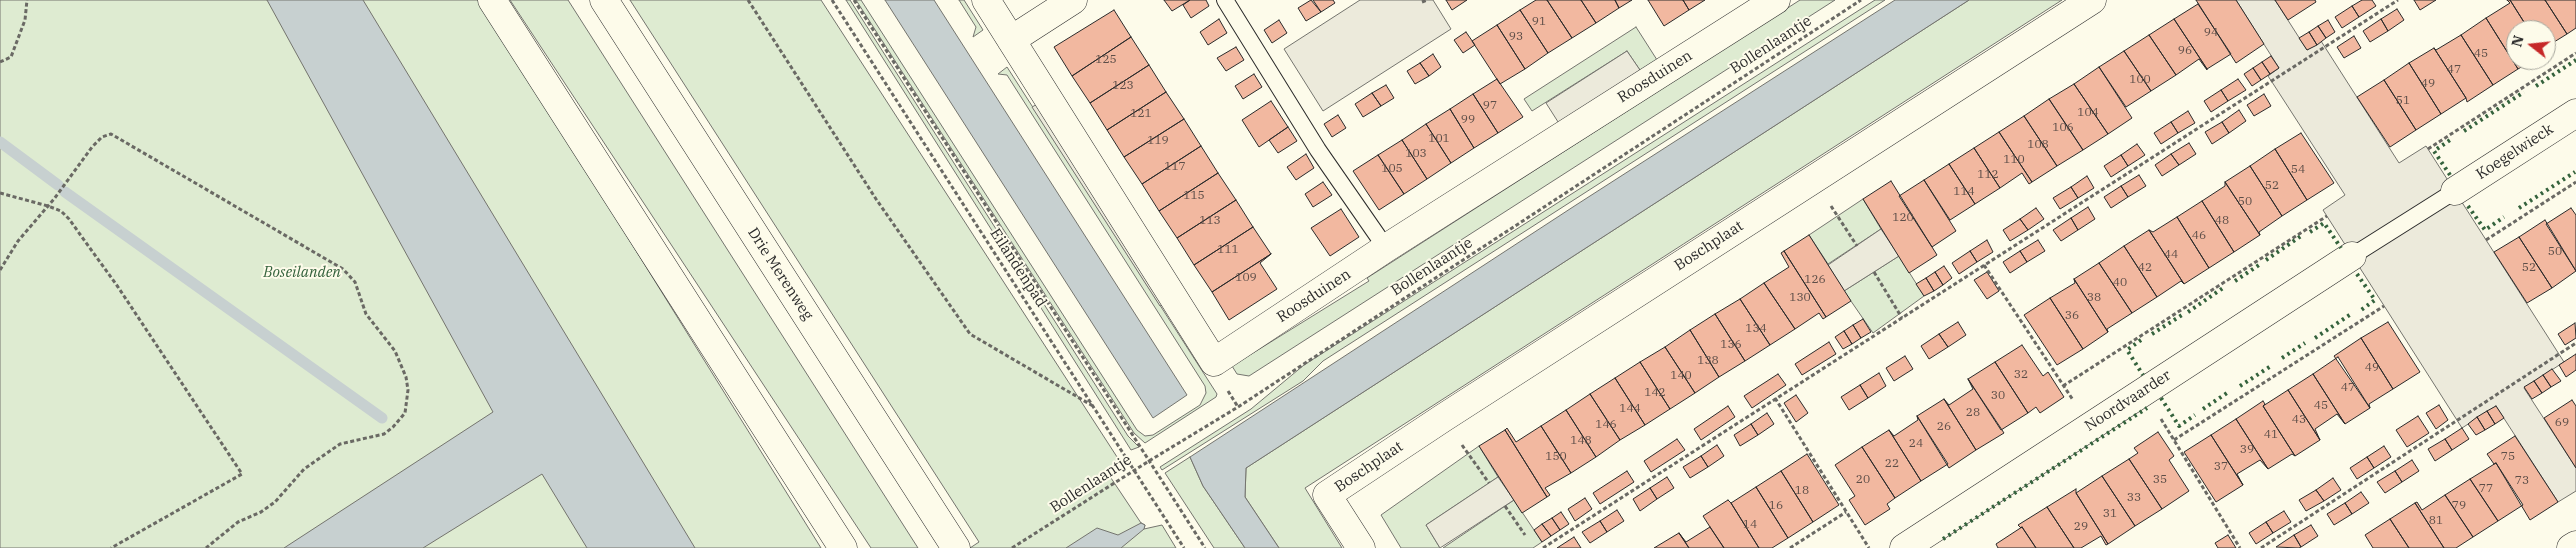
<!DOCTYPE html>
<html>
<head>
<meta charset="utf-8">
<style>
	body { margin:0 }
	#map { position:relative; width:2576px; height:548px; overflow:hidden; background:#fdfbea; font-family:"IBM Plex Serif",serif }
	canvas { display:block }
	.north { position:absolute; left:2506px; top:20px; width:50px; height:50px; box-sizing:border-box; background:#fdfbea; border:1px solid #a9a89e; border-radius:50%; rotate:286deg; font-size:14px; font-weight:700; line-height:20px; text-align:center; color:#2b2b2b }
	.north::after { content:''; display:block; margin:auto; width:18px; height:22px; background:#c62828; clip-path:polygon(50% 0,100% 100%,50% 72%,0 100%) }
</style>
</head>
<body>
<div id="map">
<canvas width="2576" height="548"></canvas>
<div class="north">N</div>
</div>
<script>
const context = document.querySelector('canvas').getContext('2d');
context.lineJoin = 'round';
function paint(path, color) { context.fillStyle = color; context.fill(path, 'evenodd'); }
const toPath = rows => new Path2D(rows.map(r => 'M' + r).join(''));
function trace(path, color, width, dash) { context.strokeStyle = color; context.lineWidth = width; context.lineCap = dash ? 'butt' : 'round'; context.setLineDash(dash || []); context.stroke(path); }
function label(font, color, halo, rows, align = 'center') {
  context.font = font + ' "IBM Plex Serif",serif'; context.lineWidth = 4; context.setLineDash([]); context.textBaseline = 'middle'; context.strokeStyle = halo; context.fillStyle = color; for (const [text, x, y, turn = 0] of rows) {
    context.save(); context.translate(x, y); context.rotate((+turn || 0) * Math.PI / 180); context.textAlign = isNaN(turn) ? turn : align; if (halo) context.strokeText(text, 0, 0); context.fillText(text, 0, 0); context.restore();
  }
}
const green = toPath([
	[0,0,480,0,821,548,0,548,0,0],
	[510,0,568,0,918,548,871,548,510,0],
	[630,0,821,0,1119,460,1107,472,1141,523,1145,525,1144,529,1162,525,1176,548,970,548,979,542,630,0],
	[846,0,850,0,1128,436,1139,447,1131,450,846,0],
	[856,0,861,0,1137,430,1145,436,1153,435,1200,405,1206,393,1205,386,1007,75,998,74,1007,67,1217,394,1216,397,1145,443,1134,433,856,0],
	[959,0,964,0,983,30,973,37,976,27,959,0],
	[1800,0,1835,0,1249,376,1237,374,1232,366,1369,281,1367,278,1800,0],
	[1875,0,1885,0,1323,361,1303,381,1162,470,1160,467,1251,409,1304,365,1875,0],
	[1969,0,2062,0,1305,488,1342,548,1279,548,1245,497,1246,468,1969,0],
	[1636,27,1659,63,1642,73,1627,51,1532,111,1524,99,1636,27],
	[1863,199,1881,229,1828,264,1809,235,1863,199],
	[1899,256,1924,296,1873,333,1844,291,1899,256],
	[1479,446,1498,477,1426,525,1440,548,1401,548,1381,515,1479,446],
	[1190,457,1203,486,1245,548,1214,548,1165,473,1190,457],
	[1514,500,1542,542,1533,548,1443,548,1514,500]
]);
const parking = toPath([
	[1360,0,1433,0,1451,29,1323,111,1284,49,1360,0],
	[2236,0,2275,0,2307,50,2321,41,2399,163,2426,146,2564,362,2524,388,2576,468,2576,491,2558,502,2496,406,2462,428,2323,210,2345,195,2272,82,2268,76,2279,68,2236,0],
	[1627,51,1642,73,1560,125,1546,103,1627,51],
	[1043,101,1171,300,1160,306,1032,107,1043,101],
	[1881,229,1899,256,1844,291,1828,265,1881,229],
	[1498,477,1514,500,1440,548,1426,525,1498,477]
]);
const water = toPath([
	[267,0,363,0,695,548,587,548,542,474,423,548,284,548,493,412,267,0],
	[885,0,934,0,1187,395,1153,418,885,0],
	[1895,0,1969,0,1246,468,1245,497,1279,548,1245,548,1203,486,1190,457,1576,205,1895,0],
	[1141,523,1145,525,1144,529,1121,548,1066,548,1097,528,1118,535,1141,523]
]);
const stream = toPath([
	[0,142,58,185],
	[65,192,382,418]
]);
const building = toPath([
	[1164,0,1190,0,1172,11,1164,0],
	[1190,0,1206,0,1209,6,1191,18,1183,5,1190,0],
	[1311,0,1321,12,1306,21,1298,8,1311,0],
	[1313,0,1333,0,1335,3,1321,12,1313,0],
	[1446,0,1467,0,1452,10,1446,0],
	[1536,0,1547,0,1572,38,1548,53,1520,10,1536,0],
	[1547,0,1581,0,1596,23,1572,38,1547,0],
	[1581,0,1615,0,1619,8,1596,23,1581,0],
	[1615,0,1632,0,1619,8,1615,0],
	[1648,0,1683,0,1689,10,1664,26,1648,0],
	[1683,0,1705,0,1689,10,1683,0],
	[2196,0,2236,0,2264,44,2236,63,2196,0],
	[2275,0,2315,0,2316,2,2288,20,2275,0],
	[2362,0,2372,0,2376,6,2359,17,2352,6,2362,0],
	[2414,0,2436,0,2420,10,2414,0],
	[2507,0,2510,0,2529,30,2516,30,2516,60,2533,60,2518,69,2486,18,2510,3,2507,0],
	[2510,0,2545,0,2567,34,2546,47,2546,30,2529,30,2510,0],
	[2545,0,2576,0,2576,28,2567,34,2545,0],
	[2198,4,2231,54,2207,69,2174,19,2198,4],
	[2352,6,2359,17,2342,28,2335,17,2352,6],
	[2397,9,2404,20,2388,31,2381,19,2397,9],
	[1114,10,1131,37,1072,76,1054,47,1114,10],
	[1520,10,1548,53,1525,69,1497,25,1520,10],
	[2486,18,2518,69,2493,85,2461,35,2486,18],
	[1219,19,1227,33,1208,45,1200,32,1219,19],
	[2174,19,2207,69,2207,70,2199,59,2176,75,2149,35,2174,19],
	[2381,19,2388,31,2370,42,2363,31,2381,19],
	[1279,20,1287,33,1272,43,1264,30,1279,20],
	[2328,20,2335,32,2326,38,2318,26,2328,20],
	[1497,25,1525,69,1500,84,1472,41,1497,25],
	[2318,26,2326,38,2317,45,2309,32,2318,26],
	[1466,32,1475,45,1463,53,1454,40,1466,32],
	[2309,32,2317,45,2307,50,2299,38,2309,32],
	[2149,35,2176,75,2151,91,2124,51,2149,35],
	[2461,35,2493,85,2467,102,2466,98,2434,48,2436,50,2461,35],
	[2354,36,2361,48,2344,58,2337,47,2354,36],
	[1131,37,1149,65,1090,103,1072,76,1131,37],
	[1236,47,1244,60,1226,71,1217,58,1236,47],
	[2434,48,2466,98,2441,114,2409,63,2434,48],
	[2124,51,2151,91,2126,107,2099,67,2124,51],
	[1433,54,1441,67,1429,76,1420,63,1433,54],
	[2271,56,2279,68,2270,74,2262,62,2271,56],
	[2262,62,2270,74,2261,80,2253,68,2262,62],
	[1420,63,1429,76,1415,84,1407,71,1420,63],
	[2409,63,2441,114,2416,130,2384,80,2409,63],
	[1149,65,1166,92,1107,130,1090,103,1149,65],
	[2099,67,2132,118,2108,134,2074,84,2099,67],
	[2253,68,2261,80,2252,86,2244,74,2253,68],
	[1254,74,1262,87,1243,99,1235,86,1254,74],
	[1497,79,1523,117,1498,133,1473,94,1497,79],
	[2238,79,2246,90,2228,101,2221,90,2238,79],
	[2384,80,2416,130,2390,147,2357,97,2384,80],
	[2074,84,2108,134,2083,150,2049,99,2074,84],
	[1386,85,1394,98,1381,106,1372,93,1386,85],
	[2221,90,2228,101,2211,112,2204,101,2221,90],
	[1166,92,1184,119,1124,157,1107,130,1166,92],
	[1372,93,1381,106,1363,117,1355,104,1372,93],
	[1473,94,1498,133,1474,148,1450,109,1473,94],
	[2264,94,2271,106,2254,116,2247,105,2264,94],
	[2049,99,2083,150,2057,166,2024,116,2049,99],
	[1271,101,1288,127,1259,147,1242,120,1271,101],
	[1450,109,1474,148,1451,163,1426,124,1450,109],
	[2239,110,2246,121,2229,133,2222,122,2239,110],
	[2188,111,2195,123,2178,133,2171,122,2188,111],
	[1338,115,1346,128,1332,137,1324,124,1338,115],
	[2024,116,2057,166,2032,182,1999,132,2024,116],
	[1184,119,1201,146,1142,184,1124,157,1184,119],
	[2171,122,2178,133,2161,144,2154,133,2171,122],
	[2222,122,2229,133,2212,144,2205,132,2222,122],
	[1426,124,1451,163,1427,179,1402,140,1426,124],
	[1288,127,1297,141,1278,153,1269,140,1288,127],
	[1999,132,2032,182,2029,184,2022,173,2000,188,1974,148,1999,132],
	[2301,133,2334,183,2307,200,2275,149,2301,133],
	[1402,140,1427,179,1404,194,1378,155,1402,140],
	[2189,143,2196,154,2179,165,2171,154,2189,143],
	[2137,144,2145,155,2128,166,2121,155,2137,144],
	[1201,146,1218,173,1159,211,1142,184,1201,146],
	[1974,148,2000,188,1975,204,1949,164,1974,148],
	[2275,149,2307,200,2282,216,2250,166,2275,149],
	[1306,154,1314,168,1296,180,1287,167,1306,154],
	[2171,154,2179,165,2162,176,2155,165,2171,154],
	[1378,155,1404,194,1379,210,1353,171,1378,155],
	[2121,155,2128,166,2111,177,2104,166,2121,155],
	[1949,164,1975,204,1950,220,1924,180,1949,164],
	[2250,166,2282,216,2259,232,2260,235,2225,182,2250,166],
	[1218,173,1236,200,1177,238,1159,211,1218,173],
	[2139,175,2146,186,2128,197,2121,186,2139,175],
	[2087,176,2094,188,2078,198,2071,187,2087,176],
	[1924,180,1956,231,1932,247,1899,196,1924,180],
	[1891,181,1937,255,1909,273,1863,199,1891,181],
	[1323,182,1332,195,1313,207,1305,194,1323,182],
	[2225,182,2260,235,2234,252,2202,201,2225,186,2225,182],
	[2121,186,2128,197,2111,208,2104,197,2121,186],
	[2071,187,2078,198,2060,209,2053,198,2071,187],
	[1236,200,1253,227,1194,265,1177,238,1236,200],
	[2202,201,2234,252,2209,268,2177,217,2202,201],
	[2088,207,2095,219,2078,230,2071,218,2088,207],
	[2036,208,2044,219,2028,230,2020,219,2036,208],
	[2571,208,2576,215,2576,271,2546,224,2571,208],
	[1341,209,1359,237,1330,256,1311,228,1341,209],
	[2177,217,2209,268,2184,284,2149,230,2153,232,2177,217],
	[2071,218,2078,230,2061,241,2053,230,2071,218],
	[2020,219,2028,230,2010,241,2003,230,2020,219],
	[2545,220,2576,271,2552,288,2519,237,2545,220],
	[1253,227,1271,254,1212,292,1194,265,1253,227],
	[2149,230,2184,284,2181,281,2157,297,2124,246,2149,230],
	[1809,235,1851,301,1826,317,1784,251,1809,235],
	[2519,237,2552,288,2527,303,2494,252,2519,237],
	[1987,240,1993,252,1977,262,1970,251,1987,240],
	[2038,240,2045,251,2027,262,2020,251,2038,240],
	[2124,246,2157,297,2132,313,2099,263,2124,246],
	[1784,251,1826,317,1823,319,1819,313,1795,329,1764,283,1789,267,1781,253,1784,251],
	[1970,251,1977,262,1959,274,1952,263,1970,251],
	[2020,251,2027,262,2010,273,2003,262,2020,251],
	[1271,254,1260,263,1277,289,1229,320,1212,292,1271,254],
	[2099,263,2132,313,2107,329,2108,332,2074,279,2099,263],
	[1944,266,1952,278,1943,285,1935,272,1944,266],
	[1935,272,1943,285,1934,291,1926,278,1935,272],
	[1987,272,1999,291,1987,299,1974,280,1987,272],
	[1926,278,1934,291,1924,296,1916,284,1926,278],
	[2074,279,2108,332,2083,349,2050,298,2075,283,2074,279],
	[1764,283,1795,329,1770,345,1740,299,1764,283],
	[2050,298,2083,349,2057,365,2024,315,2050,298],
	[1740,299,1770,345,1745,361,1715,314,1740,299],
	[1715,314,1745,361,1719,377,1690,330,1715,314],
	[1863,319,1871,332,1861,338,1853,325,1863,319],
	[1958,322,1966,335,1948,347,1939,334,1958,322],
	[2388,322,2420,372,2393,389,2361,338,2388,322],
	[2575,323,2576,338,2565,345,2558,334,2575,323],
	[1853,325,1861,338,1852,344,1844,331,1853,325],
	[1690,330,1719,377,1695,393,1665,347,1690,330],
	[1844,331,1852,344,1843,349,1835,337,1844,331],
	[1939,334,1948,347,1929,359,1921,346,1939,334],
	[2361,338,2393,389,2369,404,2370,408,2334,356,2361,338],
	[1829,342,1836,354,1802,375,1795,364,1829,342],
	[2022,345,2043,376,2048,372,2064,397,2040,413,2036,407,2028,413,1995,362,2022,345],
	[1665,347,1695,393,1670,409,1640,362,1665,347],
	[2576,354,2576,370,2566,377,2559,365,2576,354],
	[1905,356,1913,369,1894,381,1886,368,1905,356],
	[2338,357,2370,408,2345,424,2313,374,2338,357],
	[1640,362,1670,409,1645,425,1615,378,1640,362],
	[1995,362,2028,413,2001,430,1968,379,1995,362],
	[2552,369,2561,381,2551,387,2543,375,2552,369],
	[1879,373,1886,386,1868,398,1860,385,1879,373],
	[1778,374,1786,385,1752,408,1744,396,1778,374],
	[2313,374,2345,424,2337,414,2315,429,2320,440,2288,390,2313,374],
	[2543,375,2551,387,2542,393,2534,381,2543,375],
	[1615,378,1645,425,1620,440,1590,394,1615,378],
	[1968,379,2004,433,1976,450,1944,399,1949,405,1973,389,1968,379],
	[2534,381,2542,393,2532,399,2524,387,2534,381],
	[1860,385,1868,398,1849,410,1841,397,1860,385],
	[2288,390,2320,440,2295,456,2263,406,2288,390],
	[1590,394,1620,440,1596,457,1566,410,1590,394],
	[1796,395,1808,413,1796,422,1784,403,1796,395],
	[1944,399,1976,450,1949,468,1917,416,1944,399],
	[2572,400,2576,406,2576,468,2544,418,2572,400],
	[2263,401,2265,404,2263,406,2295,456,2292,454,2268,469,2236,419,2263,401],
	[2439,405,2448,420,2436,429,2426,413,2439,405],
	[1728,406,1735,417,1701,440,1694,429,1728,406],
	[2496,406,2504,418,2495,424,2487,411,2496,406],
	[1566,410,1596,457,1571,473,1541,426,1566,410],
	[2487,411,2495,424,2485,430,2477,417,2487,411],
	[1767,413,1774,424,1758,435,1751,424,1767,413],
	[1917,416,1948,464,1921,481,1889,430,1894,436,1918,420,1917,416],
	[2418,416,2429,433,2407,447,2396,430,2418,416],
	[2477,417,2485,430,2476,435,2468,424,2477,417],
	[2236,419,2268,469,2260,460,2237,474,2243,485,2211,435,2236,419],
	[1751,424,1758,435,1740,446,1734,435,1751,424],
	[1541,426,1571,473,1545,488,1550,495,1547,497,1505,430,1507,428,1516,442,1541,426],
	[2462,428,2469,439,2452,450,2445,439,2462,428],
	[1505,430,1547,497,1522,513,1479,446,1505,430],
	[1889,430,1921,481,1895,498,1862,447,1889,430],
	[2158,432,2174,456,2169,460,2189,491,2162,509,2129,459,2138,453,2134,448,2158,432],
	[2211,435,2243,485,2216,502,2184,452,2211,435],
	[2515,436,2558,502,2530,520,2496,463,2494,464,2487,454,2515,436],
	[1677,439,1685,450,1651,472,1644,461,1677,439],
	[2445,439,2452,450,2435,461,2428,449,2445,439],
	[1717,445,1724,456,1708,467,1701,456,1717,445],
	[2384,446,2391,457,2374,468,2367,457,2384,446],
	[1862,447,1895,498,1887,504,1890,509,1865,525,1849,500,1855,496,1835,465,1862,447],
	[1807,454,1839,505,1813,522,1781,471,1807,454],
	[1701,456,1708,467,1690,478,1683,467,1701,456],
	[2367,457,2374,468,2357,479,2350,468,2367,457],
	[2129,459,2162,509,2135,526,2102,476,2129,459],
	[2412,460,2419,471,2402,482,2395,471,2412,460],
	[2496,463,2523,505,2498,521,2470,479,2496,463],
	[1627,471,1634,482,1600,504,1593,493,1627,471],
	[1781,471,1813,522,1788,538,1756,487,1781,471],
	[2395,471,2402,482,2385,493,2377,482,2395,471],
	[2102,476,2135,526,2108,544,2076,493,2102,476],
	[1667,477,1674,488,1657,499,1650,488,1667,477],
	[2333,478,2341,490,2324,501,2316,490,2333,478],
	[2470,479,2498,521,2473,537,2445,495,2470,479],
	[1756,487,1788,538,1772,548,1759,548,1731,503,1756,487],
	[1650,488,1657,499,1640,511,1633,499,1650,488],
	[2076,489,2076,493,2108,544,2106,545,2101,536,2081,548,2074,548,2047,507,2076,489],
	[2316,490,2324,501,2306,511,2299,500,2316,490],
	[2361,492,2369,503,2352,514,2345,503,2361,492],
	[2445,495,2473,537,2456,548,2444,548,2415,503,2417,502,2422,510,2445,495],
	[1585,498,1592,509,1575,521,1568,509,1585,498],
	[1728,500,1731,503,1759,548,1724,548,1710,527,1703,516,1728,500],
	[2345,503,2352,514,2334,525,2327,514,2345,503],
	[2415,503,2444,548,2409,548,2390,519,2415,503],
	[2047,507,2074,548,2036,548,2022,527,2021,528,2018,525,2047,507],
	[1617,510,1624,521,1607,532,1600,521,1617,510],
	[2284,511,2291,522,2273,533,2266,522,2284,511],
	[1561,512,1569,524,1560,530,1552,518,1561,512],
	[1552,518,1560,530,1551,536,1542,524,1552,518],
	[2390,519,2409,548,2373,548,2365,535,2390,519],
	[1600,521,1607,532,1590,543,1582,532,1600,521],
	[2266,522,2273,533,2256,544,2249,533,2266,522],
	[1542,524,1551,536,1542,542,1534,530,1542,524],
	[2311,525,2318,536,2301,547,2294,535,2311,525],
	[1710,527,1724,548,1689,548,1679,533,1686,542,1710,527],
	[2022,527,2036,548,1998,548,1996,544,2022,527],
	[1679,533,1689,548,1654,548,1679,533],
	[2228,535,2236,548,2218,548,2215,543,2228,535],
	[2294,535,2301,547,2299,548,2276,547,2294,535],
	[1574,537,1581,548,1557,548,1574,537]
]);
const path = toPath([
	[748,0,876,199,970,334,1093,406],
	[832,0,1184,548],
	[854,0,1205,548],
	[1422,2,1427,0],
	[0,62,11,57,25,20,27,0],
	[2428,149,2576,53],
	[0,193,48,206,61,211,69,219,118,287,242,474,111,548],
	[1831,206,1857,246],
	[2486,240,2576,182],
	[1984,265,2073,400],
	[0,270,18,241,54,199,92,147,102,137,111,134,343,269,355,282,366,314,395,351,406,377,408,390,405,413,393,427,384,434,340,444,304,469,275,502,261,512,238,522,206,548],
	[1874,272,1902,318],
	[2063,386,2327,216],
	[1228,391,1238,407],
	[1775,398,1869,548],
	[2161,419,2240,548],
	[2174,440,2384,306],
	[1462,445,1489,483],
	[1505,506,1525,535],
	[1012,548,1149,461,1238,407,1861,0],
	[1543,548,2398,0],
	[1790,548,1846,512],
	[2261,548,2576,343]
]);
const lane = toPath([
	[1225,0,1318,150,1386,248],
	[2352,256,2455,191]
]);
const street = toPath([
	[986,0,1214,362,1386,248,1776,0],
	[1011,40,1073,0],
	[2455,191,2576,113],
	[1361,548,1327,495,1443,418,2092,0],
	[1904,548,2352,256],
	[2571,548,2576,545]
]);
const highway = toPath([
	[492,0,843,548],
	[604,0,956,548]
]);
const hedge = toPath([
	[2536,86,2576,60],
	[2464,131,2524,92],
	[2450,175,2434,151,2453,138],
	[2468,206,2485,230,2504,217],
	[2519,208,2575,172],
	[2310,232,2324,223,2341,248],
	[2266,260,2301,236],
	[2357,274,2375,300,2361,310],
	[2235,281,2259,265],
	[2188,312,2223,288],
	[2152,334,2182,315],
	[2315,338,2351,314],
	[2141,340,2127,350,2143,375],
	[2282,358,2305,343],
	[2240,386,2271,366],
	[2161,398,2179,426,2195,415],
	[2203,409,2230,391],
	[1943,539,2147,408]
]);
const numberNames = [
	["91",1539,22],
	["94",2211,33],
	["93",1516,37],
	["96",2185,51],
	["45",2481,54],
	["125",1106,60],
	["47",2454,70],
	["100",2140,80],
	["49",2428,84],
	["123",1123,86],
	["51",2403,101],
	["97",1490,106],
	["104",2088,113],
	["121",1141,114],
	["99",1468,120],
	["106",2063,128],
	["101",1439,139],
	["119",1158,141],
	["108",2038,145],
	["103",1416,154],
	["110",2014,160],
	["117",1175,167],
	["105",1392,169],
	["54",2298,170],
	["112",1988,175],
	["52",2272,186],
	["114",1964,192],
	["115",1194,196],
	["50",2245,202],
	["120",1903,218],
	["113",1210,221],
	["48",2222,221],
	["46",2199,236],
	["111",1228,250],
	["50",2555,252],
	["44",2171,255],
	["42",2145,268],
	["52",2529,268],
	["109",1246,278],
	["126",1815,280],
	["40",2120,283],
	["130",1800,298],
	["38",2094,298],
	["36",2072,316],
	["134",1756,329],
	["136",1731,345],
	["138",1708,361],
	["49",2372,368],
	["32",2021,375],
	["140",1681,376],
	["47",2348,388],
	["142",1655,393],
	["30",1998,396],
	["45",2321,406],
	["144",1630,409],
	["28",1973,413],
	["43",2299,420],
	["69",2562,423],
	["146",1606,425],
	["26",1944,427],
	["41",2271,435],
	["148",1581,441],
	["24",1916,444],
	["39",2247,450],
	["150",1556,457],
	["75",2508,457],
	["22",1892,464],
	["37",2221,467],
	["20",1863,480],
	["35",2160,480],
	["73",2522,481],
	["77",2486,489],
	["18",1802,491],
	["33",2134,498],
	["16",1776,506],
	["79",2459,506],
	["31",2110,514],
	["81",2436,521],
	["14",1750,525],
	["29",2081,527]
];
const streetNames = [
	["Bollenlaantje",1771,45,-33],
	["Roosduinen",1655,77,-32],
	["Koegelwieck",2515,152,-33],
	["Boschplaat",1709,246,-33],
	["Bollenlaantje",1432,267,-33],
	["Eilandenpad",1018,268,57],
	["Drie Merenweg",780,274,57],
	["Roosduinen",1314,296,-33],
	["Noordvaarder",2128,401,-33],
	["Boschplaat",1369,467,-34],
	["Bollenlaantje",1091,484,-33]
];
const parkNames = [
	["Boseilanden",302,273]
];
paint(green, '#deebd1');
trace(green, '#74746e', 1);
paint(parking, '#eceadb');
trace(parking, '#74746e', 1);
paint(water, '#c7d0d0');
trace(water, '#74746e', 1);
trace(stream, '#c7d0d0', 11);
paint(building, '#f2b8a0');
trace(building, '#2b2b2b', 1);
trace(lane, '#2b2b2b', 18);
trace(street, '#2b2b2b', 29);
trace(highway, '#2b2b2b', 29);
trace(path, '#6a6964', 3, [4, 2.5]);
trace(lane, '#fdfbea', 16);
trace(street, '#fdfbea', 28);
trace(highway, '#fdfbea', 28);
trace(hedge, '#34623c', 4, [2.5, 4]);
label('12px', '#5d4e48', null, numberNames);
label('15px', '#2b2b2b', '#fdfbea', streetNames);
label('italic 15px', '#34623c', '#fdfbea', parkNames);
</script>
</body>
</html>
